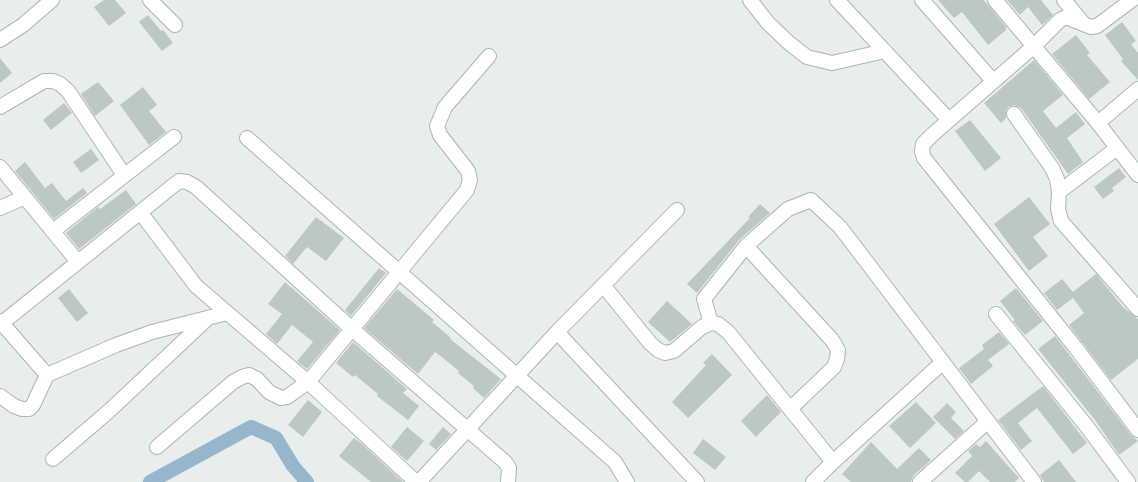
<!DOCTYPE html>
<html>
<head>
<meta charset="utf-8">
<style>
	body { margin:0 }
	canvas { display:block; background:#e7eeec }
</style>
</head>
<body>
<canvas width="1138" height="482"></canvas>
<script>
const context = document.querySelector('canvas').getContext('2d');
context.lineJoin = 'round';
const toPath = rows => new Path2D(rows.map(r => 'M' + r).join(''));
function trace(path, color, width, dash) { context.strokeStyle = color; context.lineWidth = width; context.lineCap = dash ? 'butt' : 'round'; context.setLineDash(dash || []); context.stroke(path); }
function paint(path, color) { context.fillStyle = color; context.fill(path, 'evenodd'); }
const canal = toPath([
	[150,482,251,427,276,438,293,466,307,482]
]);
const building = toPath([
	[104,0,115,0,126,13,109,26,94,7],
	[938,0,984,0,1006,27,1006,30,988,45,962,12,954,18],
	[1007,0,1041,0,1053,15,1042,25,1028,7,1020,15],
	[148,15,161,31,163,30,173,43,162,51,139,22],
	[1122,22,1136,41,1131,44,1138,53,1138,80,1121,61,1123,59,1105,35],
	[1076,35,1090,53,1087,55,1110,82,1089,99,1052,54],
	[0,58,12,73,0,83],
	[1034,60,1063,95,1043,111,1056,128,1076,112,1085,124,1067,138,1083,162,1068,174,1021,108,1014,105,1008,107,1006,111,1006,118,1001,123,984,103],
	[98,82,114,101,95,116,81,94],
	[143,87,157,105,149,111,166,132,149,145,120,105],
	[64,103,72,113,51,130,43,120],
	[970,120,1001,158,985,171,955,131],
	[91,149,99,160,81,173,73,162],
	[25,162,45,188,52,183,66,201,83,188,87,193,54,219,15,171],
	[1119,168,1126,177,1112,188,1114,191,1103,199,1094,187],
	[126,190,136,204,79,249,66,233,98,207,100,209],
	[1029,197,1050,224,1033,237,1048,256,1029,271,994,224],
	[760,204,770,213,739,240,697,293,687,284,750,218,748,217],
	[316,217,344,238,326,261,307,247,293,264,285,256],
	[379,268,386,273,351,316,345,310],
	[1096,274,1123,307,1138,319,1138,359,1111,380,1069,325,1084,313,1073,298,1057,310,1044,293,1062,279,1073,292],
	[285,282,340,330,307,369,297,361,313,342,292,325,277,344,266,334,282,314,268,304],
	[1016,288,1043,321,1025,335,1013,321,1015,320,1000,301],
	[69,289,88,313,77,322,58,298],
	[397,289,434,320,432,322,451,338,450,339,501,379,484,398,473,388,474,386,458,373,459,371,438,354,435,352,418,374,364,328],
	[667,301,692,324,670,342,648,322],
	[999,332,1009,344,988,360,993,366,971,384,959,368,984,349,982,345],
	[1055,336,1131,435,1138,441,1119,455,1095,420,1038,349],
	[353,342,407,389,403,393,419,406,408,420,377,396,378,394,355,375,353,377,336,363],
	[712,354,732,375,688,418,672,402,706,365,703,363],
	[1043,386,1087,443,1073,454,1037,408,1018,423,1032,441,1021,450,998,420],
	[767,395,781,412,756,437,741,421],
	[308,400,322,412,303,437,288,425],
	[916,402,936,423,910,448,889,426],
	[947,403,956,412,951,418,964,431,955,439,933,417],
	[407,427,424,441,407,461,391,447],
	[443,427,451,434,436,450,429,444],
	[354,438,361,443,403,482,371,482,339,456],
	[703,439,726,457,715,470,693,453],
	[986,441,1019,478,1015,482,990,482,979,471,968,482,965,482,955,473,972,456,968,451,976,444,980,447],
	[871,442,897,469,919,448,931,460,914,475,911,482,851,482,842,474],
	[1059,460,1076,482,1044,482,1040,475]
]);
const minor = toPath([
	[150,0,175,25],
	[750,0,768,23,789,43,807,57,832,63,885,51],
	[837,0,949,120],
	[922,0,993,81],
	[995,0,1098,123,1138,175],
	[1064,0,1082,22],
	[1132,0,1097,26,1091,27,1066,17,1060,20,1033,47,932,135,923,144,922,151,924,158,1076,348,1138,430],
	[0,40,23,25,52,0],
	[0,107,44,81,53,81,60,84,68,91,124,175],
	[1014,114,1052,168,1057,179,1059,192,1058,209,1061,221,1138,309],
	[1098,123,1138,89],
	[247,138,615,462,627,482],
	[0,167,78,262],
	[1059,192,1117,148],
	[0,208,25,197],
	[140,212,196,286,308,382,416,482],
	[53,231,174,137],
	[746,246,832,340,838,350,837,359,834,367,790,409],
	[603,285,650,343,658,350,665,353,674,351,702,327,711,323,718,324,728,332,833,462],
	[996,314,1088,428,1128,482],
	[0,321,47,375,116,345,152,332,227,313],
	[2,323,179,181,187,182,196,187,352,329,505,462,509,468,508,482],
	[711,323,704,299,746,246,788,209,811,200,840,227,1034,482],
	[557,332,697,482],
	[0,396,14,406,22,409,29,409,33,405,47,375],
	[157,447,233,382,242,377,249,375,257,379,269,392,281,398,287,397,308,382,467,190,470,180,468,171,440,135,437,126,445,107,489,56],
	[53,459,109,411,207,319],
	[419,482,557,332,677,210],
	[813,482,833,462,943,362],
	[920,482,987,422]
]);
trace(canal, '#96b6cb', 14);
paint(building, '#bcc8c6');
trace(minor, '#aab6b4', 16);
trace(minor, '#fff', 14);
</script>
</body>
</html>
